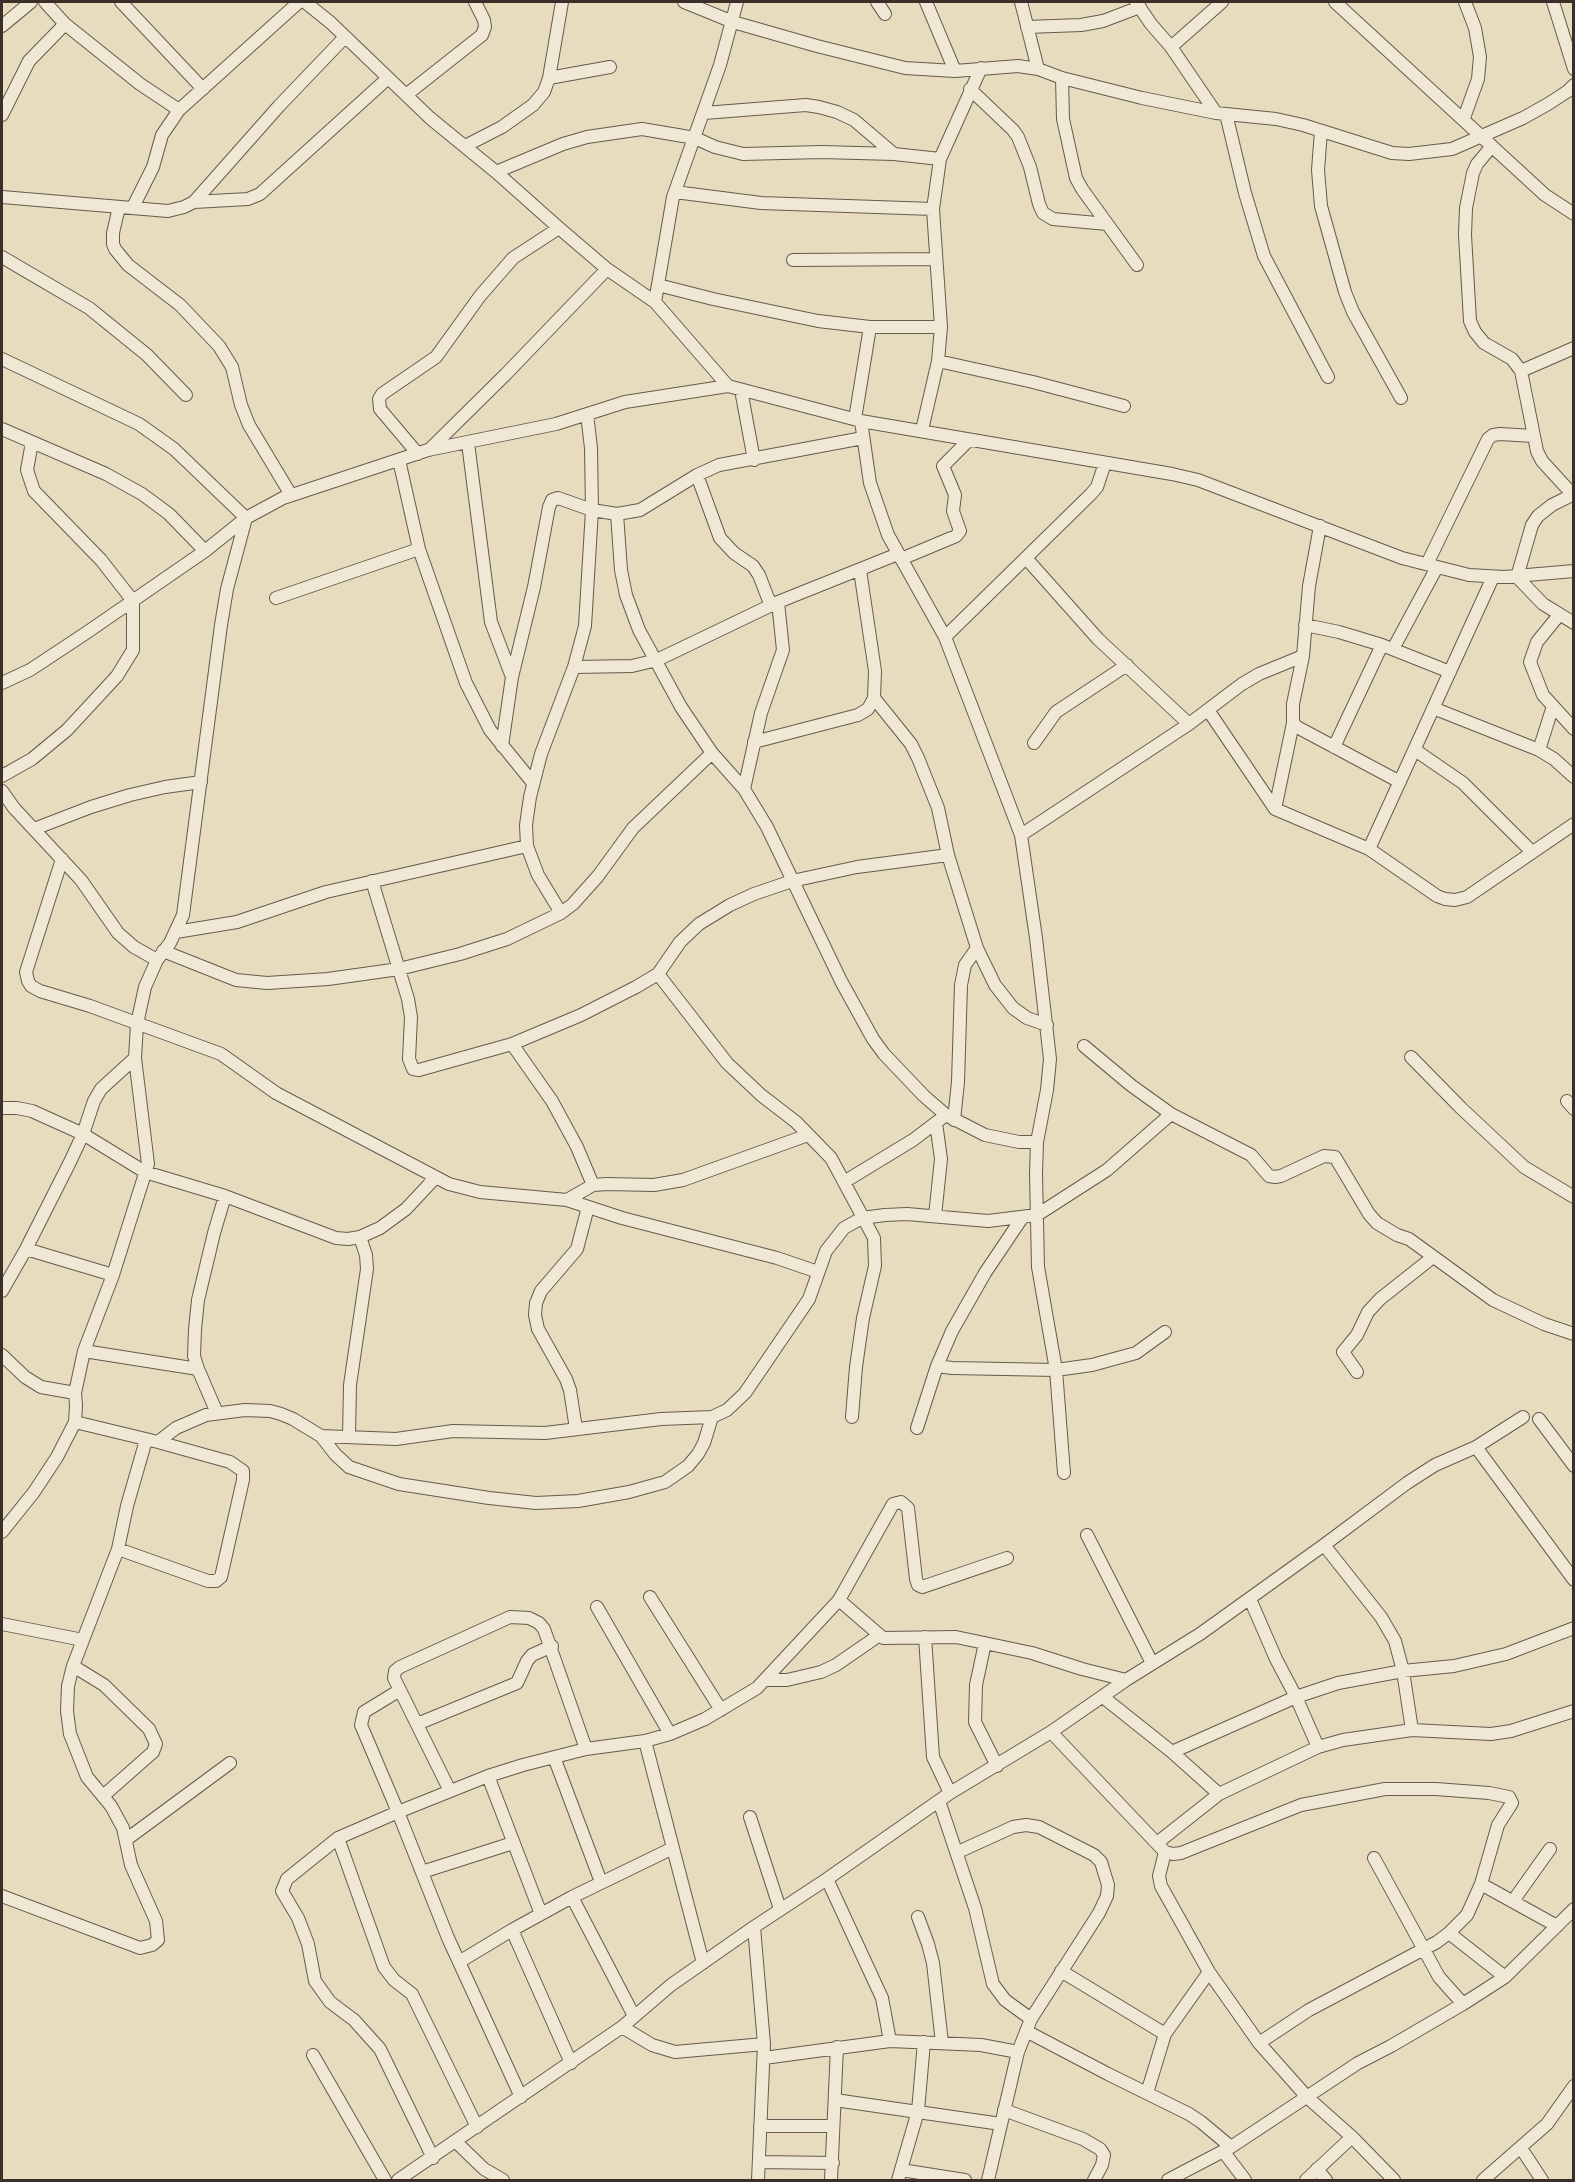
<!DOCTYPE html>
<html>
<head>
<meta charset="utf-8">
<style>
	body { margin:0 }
	#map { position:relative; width:1575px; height:2182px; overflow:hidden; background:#e7dcbe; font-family:Cardo,serif }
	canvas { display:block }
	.frame { position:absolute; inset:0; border:3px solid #3c2f29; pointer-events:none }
</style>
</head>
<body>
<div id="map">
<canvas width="1575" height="2182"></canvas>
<div class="frame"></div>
</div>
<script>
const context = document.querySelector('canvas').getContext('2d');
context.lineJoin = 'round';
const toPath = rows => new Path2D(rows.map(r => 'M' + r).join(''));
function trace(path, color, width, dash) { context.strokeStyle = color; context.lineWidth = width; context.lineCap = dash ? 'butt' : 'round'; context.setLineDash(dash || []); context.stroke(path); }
const minor = toPath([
	[45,2,65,24,140,84,179,110],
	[121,2,203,89],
	[305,2,331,23,430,118,496,172,559,228,607,269,655,302,728,386],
	[684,2,733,22,817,46,905,68,955,71,1018,66,1038,69,1062,78,1142,98,1216,113,1276,119,1303,125,1392,153,1409,154,1452,149,1523,118,1548,104,1568,91,1574,85],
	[877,2,885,14],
	[926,2,955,71],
	[1021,2,1038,69],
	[1136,2,1151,24,1171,47,1216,113],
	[1335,2,1545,195,1574,214],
	[1553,2,1574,69],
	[2,26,31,2],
	[1027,27,1081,25,1103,21,1140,7],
	[1171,47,1222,2],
	[549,78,610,67],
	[1062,78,1063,119,1076,178,1082,189,1137,265],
	[970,89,1013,130,1018,137,1030,167,1039,204,1043,213,1053,219,1107,224],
	[406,95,482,35,485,27,484,20,475,2],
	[704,113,806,105,819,107,837,112,854,120,894,154],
	[1226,114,1245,193,1264,256,1328,377],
	[2,115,29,61,65,24],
	[1464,118,1478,79,1480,57,1475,28,1465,2],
	[1321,131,1318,170,1321,206,1345,292,1353,312,1401,398],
	[465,146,502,127,533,105,544,92,549,78,562,2],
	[1492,146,1477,164,1473,173,1466,208,1465,235,1470,321,1475,332,1484,343,1512,359,1521,371,1537,451,1542,461,1573,495],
	[496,172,563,144,587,137,642,129,695,138,715,147,743,154,822,152,894,154,940,159],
	[675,192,761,203,933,209],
	[2,197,168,211,184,207,194,202,279,106,345,37],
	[194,202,248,199,260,194,388,78],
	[119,207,113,233,113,244,115,249,128,265,180,305,219,346,232,367,241,405,249,425,291,495],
	[133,207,153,167,162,135,179,110,299,2],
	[2,257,89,308,147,355,186,395],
	[793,260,935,259],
	[658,285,713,299,818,321,870,327,941,327],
	[655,302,673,197,720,65,737,2],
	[2,359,139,424,174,449,246,518],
	[938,361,1033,382,1124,406],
	[1521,371,1574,348],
	[741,390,754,460],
	[855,419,870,327],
	[861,421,870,483,888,535,945,637,1021,835,1036,938,1050,1059,1047,1090,1037,1142,1036,1174,1038,1267,1056,1370,1064,1473],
	[2,429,106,474,142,494,169,514,205,551],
	[922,430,938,361,941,327,933,209,940,159,981,68],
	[468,443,491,622,512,677],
	[429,450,506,374,607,269],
	[418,454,380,409,379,399,382,394,436,357,480,296,513,258,559,228],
	[399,460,419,549,466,683,490,730,533,783],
	[697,475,720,538,734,553,753,566,759,575,771,606],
	[1574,494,1552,505,1538,516,1532,525,1517,577,1543,604,1574,623],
	[617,514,621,570,626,595,639,630,681,707,712,753,744,789,767,827,841,981,873,1039,884,1054,924,1096,946,1115,985,1135,1019,1142,1037,1142],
	[1026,558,1098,639,1189,724],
	[901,559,956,536,960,531,953,511,955,495,943,466,969,440],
	[1427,564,1488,439,1493,435,1500,434,1533,436],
	[276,598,419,549],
	[1559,615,1537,642,1530,662,1543,695,1574,729],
	[1305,625,1339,632,1382,645,1450,672],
	[945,637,1091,494,1097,487,1105,463],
	[1393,649,1437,567],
	[574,667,632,666,657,660,778,602,898,554],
	[2,683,30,670,86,633,205,551,246,518,283,498,428,450,556,424,625,402,728,386,861,421,1172,474,1198,480,1402,558,1469,575,1504,577,1574,571],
	[874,698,911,744,918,758,938,808,948,855],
	[1433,708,1539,750,1554,759,1574,777],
	[1208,710,1275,809,1369,849,1437,896,1445,899,1455,900,1467,897,1574,824],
	[1293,723,1297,727,1400,782],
	[754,742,858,715,868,709,874,698,875,671,860,570],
	[1034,743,1056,712,1127,665],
	[502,746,512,677,534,587,549,507,552,500,558,498,592,510,617,514,640,510,697,475,719,465,863,438],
	[1334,747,1382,645],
	[1415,750,1463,783,1532,852],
	[1539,750,1553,706],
	[2,776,32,759,67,730,117,676,133,650,133,601,101,560,34,491,27,470,32,442],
	[744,789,761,713,783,650,778,602],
	[2,791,14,808,81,880,118,933,134,947,157,960],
	[1275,809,1293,723,1293,704,1303,656],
	[34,829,91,807,130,795,165,787,201,782],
	[1021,835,1189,724,1242,684,1259,674,1303,656,1309,586,1320,526],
	[1369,849,1493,577],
	[62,859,26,972,28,981,31,986,40,991,90,1006,221,1054,276,1093,449,1184,480,1192,567,1200,622,1218,777,1258,818,1272],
	[372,881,408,999,411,1017,409,1059,413,1069,419,1070,512,1044,581,1015,636,987,658,974,680,942,699,924,730,905,754,894,792,881,857,867,948,855,977,948,995,985,1013,1008,1027,1018,1047,1025],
	[561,913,538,875,527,846,526,825,530,797,541,754,574,667,585,626,592,510,591,448,587,414],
	[176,932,237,922,326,892,527,846],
	[163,951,236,980,267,983,328,979,399,969,460,954,507,939,561,913,573,904,598,876,633,828,712,753],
	[658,974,727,1063,761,1095,796,1122,831,1158,874,1238,875,1266,863,1318,856,1367,852,1417],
	[512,1044,552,1101,577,1147,593,1185],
	[1084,1046,1132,1086,1171,1114,1251,1155,1269,1176,1275,1177,1281,1176,1324,1156,1335,1157,1369,1214,1377,1223,1397,1235,1409,1239,1493,1300,1544,1324,1574,1334],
	[1411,1057,1461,1108,1524,1167,1574,1197],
	[1567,1101,1574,1109],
	[2,1108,17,1108,32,1111,83,1134,145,1172,225,1196,336,1238,348,1239,360,1237,380,1228,406,1209,435,1178],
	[954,1120,958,1082,961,985,965,965,977,948],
	[844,1182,913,1140,946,1115],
	[567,1200,593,1185,607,1184,654,1185,683,1180,808,1135],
	[935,1216,941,1159,936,1123],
	[26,1249,113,1275],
	[2,1291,26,1249,70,1162,83,1134,94,1101,101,1089,135,1058],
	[84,1351,198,1369],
	[2,1355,25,1377,41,1387,75,1393],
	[937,1366,952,1368,1056,1370,1092,1365,1136,1353,1165,1332],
	[1357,1372,1343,1352,1357,1335,1368,1312,1380,1299,1433,1257],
	[217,1413,198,1369,194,1356,195,1329,198,1300,214,1233,225,1196],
	[1539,1419,1574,1466],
	[75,1422,158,1442,176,1428,206,1415,245,1410,270,1411,281,1414,293,1419,321,1436,396,1439,453,1431,545,1433,661,1419,712,1417,727,1410,745,1393,809,1299,826,1251,844,1228,862,1218,885,1215,907,1214,988,1221,1037,1215,1107,1170,1171,1114],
	[917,1428,937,1366,952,1331,985,1273,1022,1218],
	[576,1429,570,1390,566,1379,538,1329,535,1315,536,1303,541,1291,577,1249,588,1207],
	[321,1436,335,1454,349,1467,399,1484,489,1498,536,1503,578,1501,629,1492,665,1482,688,1466,698,1454,704,1443,712,1417],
	[349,1436,350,1385,367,1269,366,1255,360,1237],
	[1476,1447,1574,1580],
	[2,1532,34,1492,57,1457,75,1422,76,1405,75,1393,84,1351,113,1275,148,1164,135,1058,137,1024,145,987,157,960,170,943,183,915,221,625,227,589,246,518],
	[1087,1535,1152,1663],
	[1324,1545,1381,1617,1395,1641,1403,1671,1412,1730],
	[118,1549,208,1581,216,1581,221,1577,243,1480,243,1471,230,1462,158,1442],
	[650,1597,721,1710],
	[1250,1599,1276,1659,1296,1697,1318,1747],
	[839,1600,883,1638,956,1637,1032,1653,1082,1669,1126,1680],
	[597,1607,670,1734],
	[2,1624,83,1640],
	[925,1637,933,1757,950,1793],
	[985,1643,976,1685,975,1722,997,1766],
	[73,1666,104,1685,149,1729,156,1744,153,1752,103,1796],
	[765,1680,787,1680,821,1672,836,1665,878,1636],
	[400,1690,364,1712,361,1725,398,1812,448,1938,521,2097],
	[1103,1697,1172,1752],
	[417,1724,517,1683,527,1661,532,1655,552,1646],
	[1051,1732,1165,1852,1173,1854,1181,1853,1301,1805,1385,1789,1436,1789,1489,1793,1509,1797,1512,1803,1498,1825,1481,1884,1467,1915,1449,1933],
	[645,1741,703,1963],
	[554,1757,601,1882],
	[488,1776,541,1914],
	[450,1791,394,1678,395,1671,400,1667,510,1617,529,1618,539,1623,544,1629,586,1749],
	[1219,1794,1172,1752,1296,1697,1338,1683,1403,1671,1454,1666,1506,1654,1574,1628],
	[939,1801,975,1908,993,1984,1005,2000,1031,2019],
	[750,1817,780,1909],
	[338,1838,384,1967,394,1980,412,1994,477,2127],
	[127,1839,230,1763],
	[1157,1843,1219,1794,1318,1747,1343,1740,1412,1730,1491,1734,1511,1731,1574,1711],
	[958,1852,1013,1827,1026,1825,1039,1827,1094,1855,1101,1862,1108,1885,1107,1896,1099,1913,1031,2019,1018,2052,988,2180],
	[1165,1852,1159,1876,1161,1886,1209,1972,1259,2043],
	[1374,1858,1439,1977,1463,2004],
	[422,1872,513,1843],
	[827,1879,882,1998,890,2041],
	[1481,1884,1557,1926],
	[2,1896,140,1948,152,1945,158,1940,156,1921,131,1865,123,1828,111,1806,87,1777,70,1734,67,1711,68,1686,73,1666,118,1549,127,1506,146,1440],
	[572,1897,634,2016],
	[1513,1901,1550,1849],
	[918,1917,928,1944,933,1963,942,2043],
	[754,1927,764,2044,758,2180],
	[512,1930,571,2063],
	[459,1962,512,1930,572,1897,673,1848],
	[1061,1971,1165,2034],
	[622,2027,652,2045,675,2052,764,2044],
	[1026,2031,1108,2074,1189,2114,1201,2122,1231,2147],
	[313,2055,385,2180],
	[764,2058,890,2041,981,2045,1018,2052],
	[1147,2093,1165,2034,1209,1972],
	[835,2100,1001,2124],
	[1004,2110,1083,2139,1100,2149,1104,2155,1102,2165,1094,2180],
	[760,2126,833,2126],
	[455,2141,484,2169,503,2180],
	[1521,2148,1542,2180],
	[1223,2151,1245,2180],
	[433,2158,380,2049,354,2020,330,2002,315,1981,308,1944,298,1918,282,1891,287,1879,338,1838,398,1812,488,1776,523,1765,586,1749,645,1741,670,1734,705,1719,757,1688,839,1600,893,1504,901,1502,908,1508,916,1579,918,1585,922,1587,1007,1558],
	[759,2162,833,2163],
	[1317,2169,1326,2180],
	[901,2170,965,2180],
	[398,2180,622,2027,671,1985,754,1927,827,1879,950,1793,1051,1732,1126,1680,1200,1634,1324,1545,1407,1483,1435,1465,1476,1447,1523,1417],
	[831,2180,837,2047],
	[898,2180,918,2111,924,2042],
	[1168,2180,1231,2147,1358,2063,1391,2046,1463,2004,1505,1977,1574,1909],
	[1306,2180,1352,2137],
	[1394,2180,1352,2137,1307,2097,1259,2043,1309,2010,1437,1942,1449,1933,1505,1977],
	[1483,2180,1547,2124,1574,2086]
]);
trace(minor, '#675a4e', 14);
trace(minor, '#efe8d5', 12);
</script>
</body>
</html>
